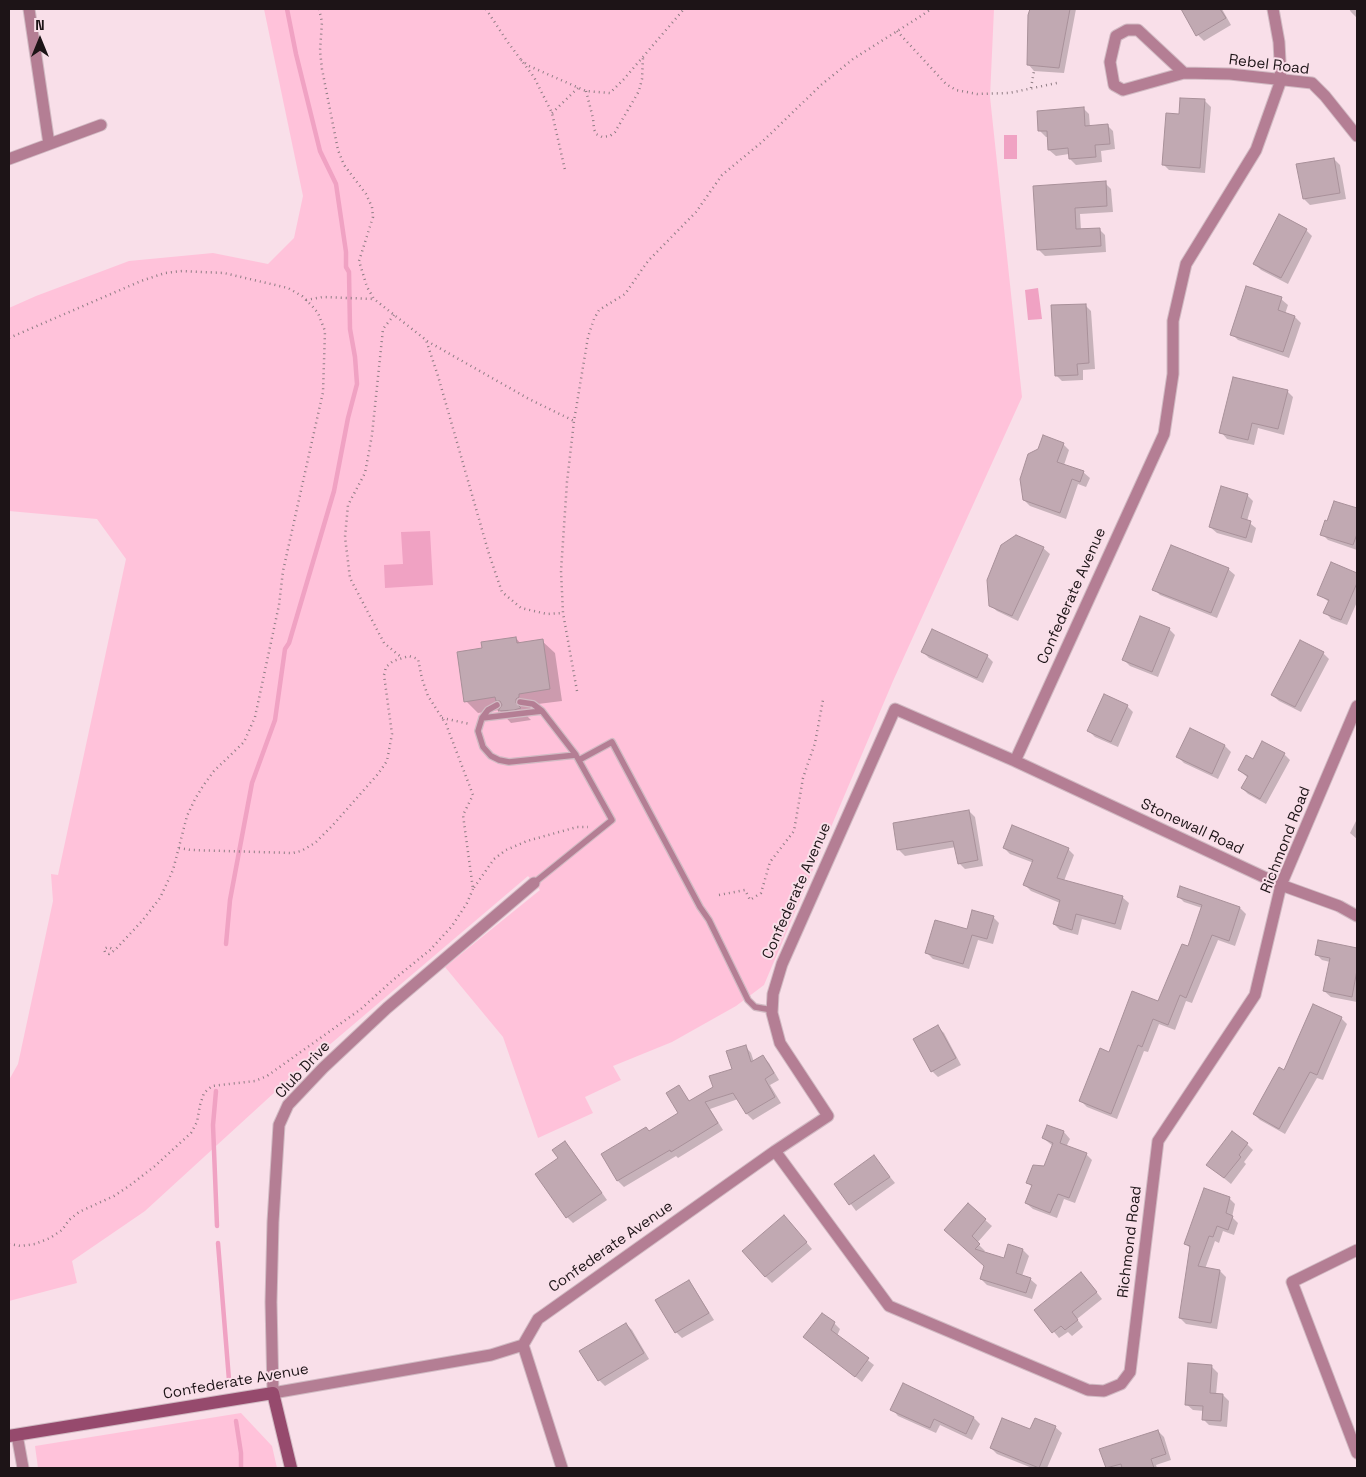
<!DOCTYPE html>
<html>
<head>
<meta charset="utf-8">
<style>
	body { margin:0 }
	#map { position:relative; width:1366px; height:1477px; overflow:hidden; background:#f9dfe9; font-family:"Space Grotesk",sans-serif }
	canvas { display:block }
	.frame { position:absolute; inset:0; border:10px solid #1d1417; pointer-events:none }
	.north { position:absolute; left:15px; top:15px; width:50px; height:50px; -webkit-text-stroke:4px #f9dfe9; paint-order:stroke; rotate:0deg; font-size:14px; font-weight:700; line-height:20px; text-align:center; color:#1d1417 }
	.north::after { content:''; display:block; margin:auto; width:18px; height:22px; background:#1d1417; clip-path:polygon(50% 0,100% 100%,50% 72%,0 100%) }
</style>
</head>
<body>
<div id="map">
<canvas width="1366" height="1477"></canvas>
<div class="frame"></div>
<div class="north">N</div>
</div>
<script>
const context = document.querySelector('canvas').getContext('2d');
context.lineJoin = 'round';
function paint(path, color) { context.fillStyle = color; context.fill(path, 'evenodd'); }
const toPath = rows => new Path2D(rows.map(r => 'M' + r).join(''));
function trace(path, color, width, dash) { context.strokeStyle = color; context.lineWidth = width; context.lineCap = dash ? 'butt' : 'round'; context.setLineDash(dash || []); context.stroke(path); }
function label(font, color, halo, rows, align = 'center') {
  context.font = font + ' "Space Grotesk",sans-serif'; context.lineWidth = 4; context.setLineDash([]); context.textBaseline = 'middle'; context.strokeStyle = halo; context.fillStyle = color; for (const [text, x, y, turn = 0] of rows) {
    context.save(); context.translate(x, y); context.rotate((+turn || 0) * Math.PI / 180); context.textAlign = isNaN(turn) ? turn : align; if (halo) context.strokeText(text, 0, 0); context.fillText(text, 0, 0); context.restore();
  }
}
const green = toPath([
	[264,9,994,9,990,97,1022,397,893,681,764,985,736,1006,672,1042,613,1066,621,1080,585,1097,593,1113,538,1138,503,1037,445,967,540,890,528,876,287,1081,145,1211,72,1261,77,1283,9,1301,9,1080,18,1064,53,901,51,874,58,875,126,559,97,519,9,511,9,308,36,296,129,261,213,253,268,264,294,238,303,196],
	[241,1413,272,1446,277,1468,38,1468,35,1446]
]);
const water = toPath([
	[1004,135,1017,135,1017,159,1004,159],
	[1038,288,1042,319,1028,320,1025,290],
	[430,531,433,585,385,588,384,565,403,564,401,532]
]);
const shadow = toPath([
	[1032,9,1076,9,1064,73,1034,71,1028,64,1029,15],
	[1182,9,1222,9,1231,25,1204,41,1198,35],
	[1349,9,1357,9,1357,18,1351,12],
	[1205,101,1211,107,1205,173,1169,170,1163,164],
	[1083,108,1089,114,1090,127,1107,125,1113,131,1115,149,1101,151,1102,162,1076,165,1070,159,1069,154,1056,156,1049,150,1048,137,1046,137,1040,131],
	[1334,159,1340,165,1346,199,1310,205,1304,199],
	[1105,183,1111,189,1113,212,1080,214,1081,230,1099,229,1105,235,1106,252,1045,256,1039,250,1034,187],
	[1306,230,1312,236,1288,284,1261,270,1255,264],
	[1281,299,1288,305,1285,314,1295,317,1301,323,1289,358,1238,340,1232,334],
	[1085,305,1091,311,1095,369,1083,370,1083,380,1062,381,1056,375],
	[1287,391,1293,397,1284,435,1258,428,1254,445,1227,439,1221,432],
	[1063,444,1069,450,1064,465,1083,472,1090,478,1086,487,1078,484,1066,519,1030,506,1024,500],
	[1247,495,1253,501,1247,521,1256,528,1252,543,1217,533,1210,527],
	[1335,502,1357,509,1357,550,1328,540,1322,534,1328,522],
	[1017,536,1043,548,1050,554,1018,621,997,611,990,605],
	[1332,564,1357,574,1357,602,1347,625,1331,619,1325,612,1329,602,1318,594],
	[1228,569,1235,575,1217,618,1160,595,1154,589],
	[1169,629,1175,635,1158,677,1130,666,1124,660],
	[516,638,521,644,542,641,555,653,562,701,530,705,531,710,528,712,527,716,531,720,511,723,499,710,478,713,466,701,483,649],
	[923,652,987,656,993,662,983,683,929,658],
	[1323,653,1329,659,1301,712,1279,701,1272,695],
	[1127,706,1133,712,1118,747,1095,737,1089,731],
	[1191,730,1225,746,1231,752,1218,779,1184,763,1178,757],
	[1284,754,1290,760,1266,804,1248,794,1242,788,1248,778,1239,770,1253,761],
	[969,811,975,817,983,866,965,869,959,863,956,847,905,856,899,850],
	[1357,819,1357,839,1350,833],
	[1004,848,1068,849,1074,855,1064,881,1122,897,1129,903,1121,930,1082,919,1078,935,1060,930,1054,924,1060,903,1031,891,1025,885,1034,863,1010,854],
	[1178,896,1240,908,1246,914,1235,946,1218,940,1192,1003,1186,1001,1175,1030,1159,1024,1148,1052,1144,1051,1117,1119,1087,1107,1081,1101,1110,1053,1159,1003,1189,948,1202,908,1184,902],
	[993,917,999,923,993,944,978,940,969,969,933,959,927,953],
	[1319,941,1357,949,1357,1002,1331,997,1324,991,1330,962,1322,960,1316,954],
	[1341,1018,1347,1024,1323,1080,1317,1078,1285,1134,1260,1120,1254,1114,1285,1072],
	[938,1027,944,1033,961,1065,938,1077,932,1071],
	[745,1046,751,1053,754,1062,763,1057,769,1063,779,1080,770,1085,781,1103,753,1120,747,1114,738,1099,710,1109,723,1130,678,1158,676,1156,624,1187,618,1181,602,1154,650,1132,680,1114,679,1087,690,1102,714,1087,733,1070],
	[1048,1126,1064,1132,1070,1139,1066,1147,1086,1154,1092,1160,1075,1203,1064,1199,1057,1218,1033,1209,1026,1203,1032,1187,1028,1183,1044,1167,1053,1146,1043,1138],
	[565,1143,571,1149,607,1200,573,1223,567,1217],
	[1247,1144,1253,1150,1244,1162,1246,1164,1231,1184,1208,1165],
	[874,1157,895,1183,856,1211,836,1184],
	[1229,1198,1235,1204,1232,1217,1238,1223,1234,1235,1223,1231,1219,1243,1215,1241,1205,1269,1220,1271,1226,1277,1217,1329,1186,1324,1180,1318,1191,1249,1185,1243],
	[968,1205,992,1226,977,1243,985,1251,983,1253,1005,1260,1023,1250,1029,1256,1022,1276,1030,1279,1037,1285,1032,1299,987,1285,981,1279,985,1266,951,1236],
	[790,1223,812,1249,772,1283,765,1276],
	[1087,1280,1102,1299,1077,1319,1083,1327,1072,1336,1068,1332,1059,1338,1036,1310],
	[688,1282,694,1288,714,1320,682,1338,676,1332],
	[834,1323,840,1329,837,1336,874,1365,862,1382,805,1337],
	[626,1324,632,1330,649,1359,605,1386,599,1380],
	[1211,1366,1218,1373,1216,1395,1223,1395,1229,1401,1227,1427,1209,1425,1203,1419,1204,1411,1193,1410,1186,1404],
	[903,1385,974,1418,980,1424,972,1440,940,1425,936,1433,898,1416,892,1409],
	[1055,1427,1062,1433,1047,1468,1032,1468,997,1454,991,1448,1031,1431],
	[1158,1431,1164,1437,1171,1460,1156,1465,1157,1468,1107,1468,1101,1450]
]);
const stream = toPath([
	[226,944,230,900,252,783,275,720,285,649,289,643,334,491,348,418,357,384,355,357,350,329,349,272,346,267,346,252,336,184,320,151,296,54,287,9],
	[216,1091,213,1125,217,1226],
	[218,1243,229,1380],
	[236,1421,241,1453,241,1468]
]);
const building = toPath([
	[1030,9,1070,9,1059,68,1027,65,1028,15,1030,9],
	[1181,9,1220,9,1226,18,1196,36,1181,9],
	[1180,98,1205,99,1200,168,1162,165,1166,113,1179,114,1180,98],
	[1084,107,1085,126,1108,124,1110,144,1095,145,1096,157,1069,159,1068,148,1048,150,1047,131,1038,131,1037,111,1084,107],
	[1334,158,1340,193,1303,199,1296,164,1334,158],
	[1106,181,1107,206,1075,208,1076,229,1100,228,1101,246,1037,250,1033,186,1106,181],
	[1279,214,1307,229,1281,278,1253,264,1279,214],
	[1246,286,1282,297,1278,310,1295,316,1283,352,1230,335,1246,286],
	[1086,304,1089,363,1077,364,1078,375,1055,376,1051,305,1086,304],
	[1233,377,1288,390,1278,429,1252,423,1248,440,1219,433,1233,377],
	[1043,435,1064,443,1057,462,1084,471,1080,482,1072,479,1060,513,1023,500,1020,479,1028,454,1038,449,1043,435],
	[1221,486,1248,494,1241,518,1251,521,1246,538,1209,527,1221,486],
	[1334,501,1357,508,1357,534,1353,545,1320,535,1325,520,1327,521,1334,501],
	[1016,535,1044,547,1012,616,989,606,987,580,1001,545,1016,535],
	[1171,545,1229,568,1211,613,1152,590,1171,545],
	[1331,562,1357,573,1357,583,1341,620,1323,613,1329,600,1317,595,1331,562],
	[1140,616,1170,628,1152,672,1122,660,1140,616],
	[932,629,988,655,977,678,921,652,932,629],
	[516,637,517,643,543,639,550,689,519,694,519,697,516,699,516,703,521,708,514,710,498,711,502,705,500,701,496,701,495,697,464,702,457,652,482,648,481,642,516,637],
	[1300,640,1324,652,1295,707,1271,695,1300,640],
	[1104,694,1128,705,1111,742,1087,731,1104,694],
	[1190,728,1225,745,1212,774,1176,757,1190,728],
	[1262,741,1285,753,1260,799,1241,788,1248,776,1238,770,1246,755,1253,759,1262,741],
	[969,810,978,860,958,864,953,841,897,850,893,823,969,810],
	[1012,825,1069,848,1057,878,1123,896,1115,924,1076,914,1072,930,1053,924,1060,900,1023,885,1033,860,1003,848,1012,825],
	[1180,886,1240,907,1229,941,1212,935,1186,998,1180,995,1168,1025,1153,1019,1142,1047,1138,1045,1111,1114,1079,1101,1100,1048,1109,1052,1132,991,1158,1001,1182,944,1188,946,1202,905,1177,897,1180,886],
	[972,910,994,916,987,939,972,935,963,964,925,953,935,920,967,929,972,910],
	[1318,940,1357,948,1357,970,1352,997,1323,991,1330,958,1315,955,1318,940],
	[1313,1004,1342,1017,1317,1075,1310,1072,1279,1129,1253,1114,1279,1067,1284,1070,1313,1004],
	[938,1025,956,1058,931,1072,913,1039,938,1025],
	[746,1045,751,1062,763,1055,774,1073,765,1079,775,1097,746,1114,733,1093,705,1102,718,1123,671,1152,670,1150,617,1181,601,1154,646,1127,649,1131,678,1113,666,1093,679,1085,689,1101,713,1087,709,1076,732,1069,726,1051,746,1045],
	[1047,1125,1064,1131,1060,1143,1087,1153,1069,1198,1058,1194,1050,1213,1025,1203,1032,1185,1026,1183,1033,1165,1044,1166,1053,1143,1042,1138,1047,1125],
	[1232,1131,1248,1143,1239,1155,1241,1157,1224,1178,1206,1165,1232,1131],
	[565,1141,602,1193,566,1218,535,1174,558,1158,552,1150,565,1141],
	[874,1155,890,1177,849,1205,834,1184,874,1155],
	[1204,1188,1230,1197,1226,1213,1233,1216,1228,1230,1217,1226,1213,1237,1209,1236,1198,1266,1220,1270,1211,1323,1179,1318,1190,1246,1184,1244,1204,1188],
	[968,1203,986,1219,972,1236,980,1244,975,1249,1004,1258,1008,1244,1023,1249,1016,1273,1031,1278,1026,1293,980,1279,984,1266,944,1230,968,1203],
	[784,1215,807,1242,765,1277,742,1251,784,1215],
	[1081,1272,1097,1292,1072,1312,1078,1320,1065,1330,1061,1326,1052,1333,1034,1310,1081,1272],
	[689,1280,709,1313,675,1333,655,1300,689,1280],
	[822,1313,835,1322,831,1330,869,1358,855,1377,803,1337,822,1313],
	[626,1323,644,1353,598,1381,579,1351,626,1323],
	[1188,1363,1212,1365,1210,1393,1223,1394,1221,1421,1202,1420,1203,1406,1185,1405,1188,1363],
	[903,1383,974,1417,966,1434,934,1419,930,1428,890,1410,903,1383],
	[1002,1418,1030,1429,1035,1418,1056,1426,1039,1468,990,1448,1002,1418],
	[1158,1430,1166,1454,1151,1459,1154,1468,1122,1468,1121,1464,1106,1468,1099,1449,1158,1430]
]);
const path = toPath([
	[319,9,322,22,320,51,322,69,338,150,344,165,366,194,372,207,373,217,359,261,367,287,374,299,426,340,438,376,489,554,502,592,521,608,547,614,563,613],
	[486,9,507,41,534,77,552,113,565,170],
	[897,31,946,84,956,90,977,94,1009,93,1057,83],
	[521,60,529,66,586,91,610,93,624,79,684,9],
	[1031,88,1034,71],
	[586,91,593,118,594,129,596,134,602,137,610,136,615,132,639,91,642,79,643,57],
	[552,113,578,88],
	[306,300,323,297,374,299],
	[394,315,383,329,372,435,365,473,348,505,345,537,350,578,384,643,401,657],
	[9,338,141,281,165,273,182,271,224,273,288,288,302,296,313,307,318,313,325,331,323,392,283,571,279,605,255,717,244,742,214,771,203,786,195,799,187,816,173,870,160,898,142,921,115,950,109,954,105,952,104,949,108,947,115,950],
	[427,341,529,399,574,421],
	[577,691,563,613,561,571,567,482,574,421,588,337,594,319,599,310,625,294,648,261,696,212,722,175,762,142,821,85,853,59,921,16,931,9],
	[442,718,470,724],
	[179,848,191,850,293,853,301,851,315,843,332,826,378,774,387,761,392,734,384,675,386,667,393,661,409,656,418,659,422,679,428,696,446,724,473,795,463,815,473,889,494,859,506,850,527,841,577,827,588,827],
	[719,895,745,890,750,900,761,893,770,862,794,831,803,778,815,743,823,700],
	[9,1244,21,1246,35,1244,50,1238,62,1230,69,1220,79,1212,114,1196,129,1186,155,1166,191,1133,197,1122,200,1105,204,1093,212,1086,255,1081,267,1076,361,1009,393,980,430,950,452,926,467,903,473,889]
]);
const lane = toPath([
	[497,705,488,710,482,718,478,731,483,747,491,756,499,760,509,762,576,755,542,711,533,704,520,702],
	[482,718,542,711],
	[579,760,612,742,700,907,709,920,748,1000,755,1007,772,1010],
	[534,883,612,820,577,757]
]);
const street = toPath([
	[29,9,49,144],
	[1184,73,1138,30,1127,30,1116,36,1110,62,1114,85,1123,90,1184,73,1230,74,1312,83,1325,96,1357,136],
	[9,159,101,125],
	[1015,761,1164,434,1173,374,1173,321,1186,264,1256,150,1281,80,1279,42,1273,9],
	[534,883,387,1008,323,1068,288,1105,279,1125,273,1222,271,1302,273,1393,491,1355,523,1345,538,1319,775,1151,828,1116,780,1043,772,1013,773,994,782,964,895,709,1015,761,1281,885,1339,906,1357,916],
	[775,1151,889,1306,1088,1390,1104,1391,1121,1384,1130,1372,1158,1141,1255,995,1281,885,1357,706],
	[1357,1250,1292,1282,1357,1453],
	[523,1345,562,1468],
	[17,1435,23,1468]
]);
const secondary = toPath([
	[9,1436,273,1393,291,1468]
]);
const streetNames = [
	["Rebel Road",1269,65,7],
	["Confederate Avenue",1072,596,-66],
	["Stonewall Road",1192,827,25],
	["Richmond Road",1286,840,-69],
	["Confederate Avenue",797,891,-66],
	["Club Drive",303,1070,-47],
	["Richmond Road",1130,1242,-83],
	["Confederate Avenue",611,1247,-35],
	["Confederate Avenue",236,1382,-10]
];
paint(green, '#ffc2da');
paint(water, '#f0a2c3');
paint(shadow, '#0003');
trace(stream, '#f0a2c3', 4.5);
paint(building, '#c1a9b2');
trace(building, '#a89099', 1);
trace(lane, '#d1bac3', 8);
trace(street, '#d1bac3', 13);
trace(secondary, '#d1bac3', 14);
trace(path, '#8f7d84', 2.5, [1, 4]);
trace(lane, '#b47e94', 5.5);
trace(street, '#b47e94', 11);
trace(secondary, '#964a6d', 12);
label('15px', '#1d1417', '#f9dfe9', streetNames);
</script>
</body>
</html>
